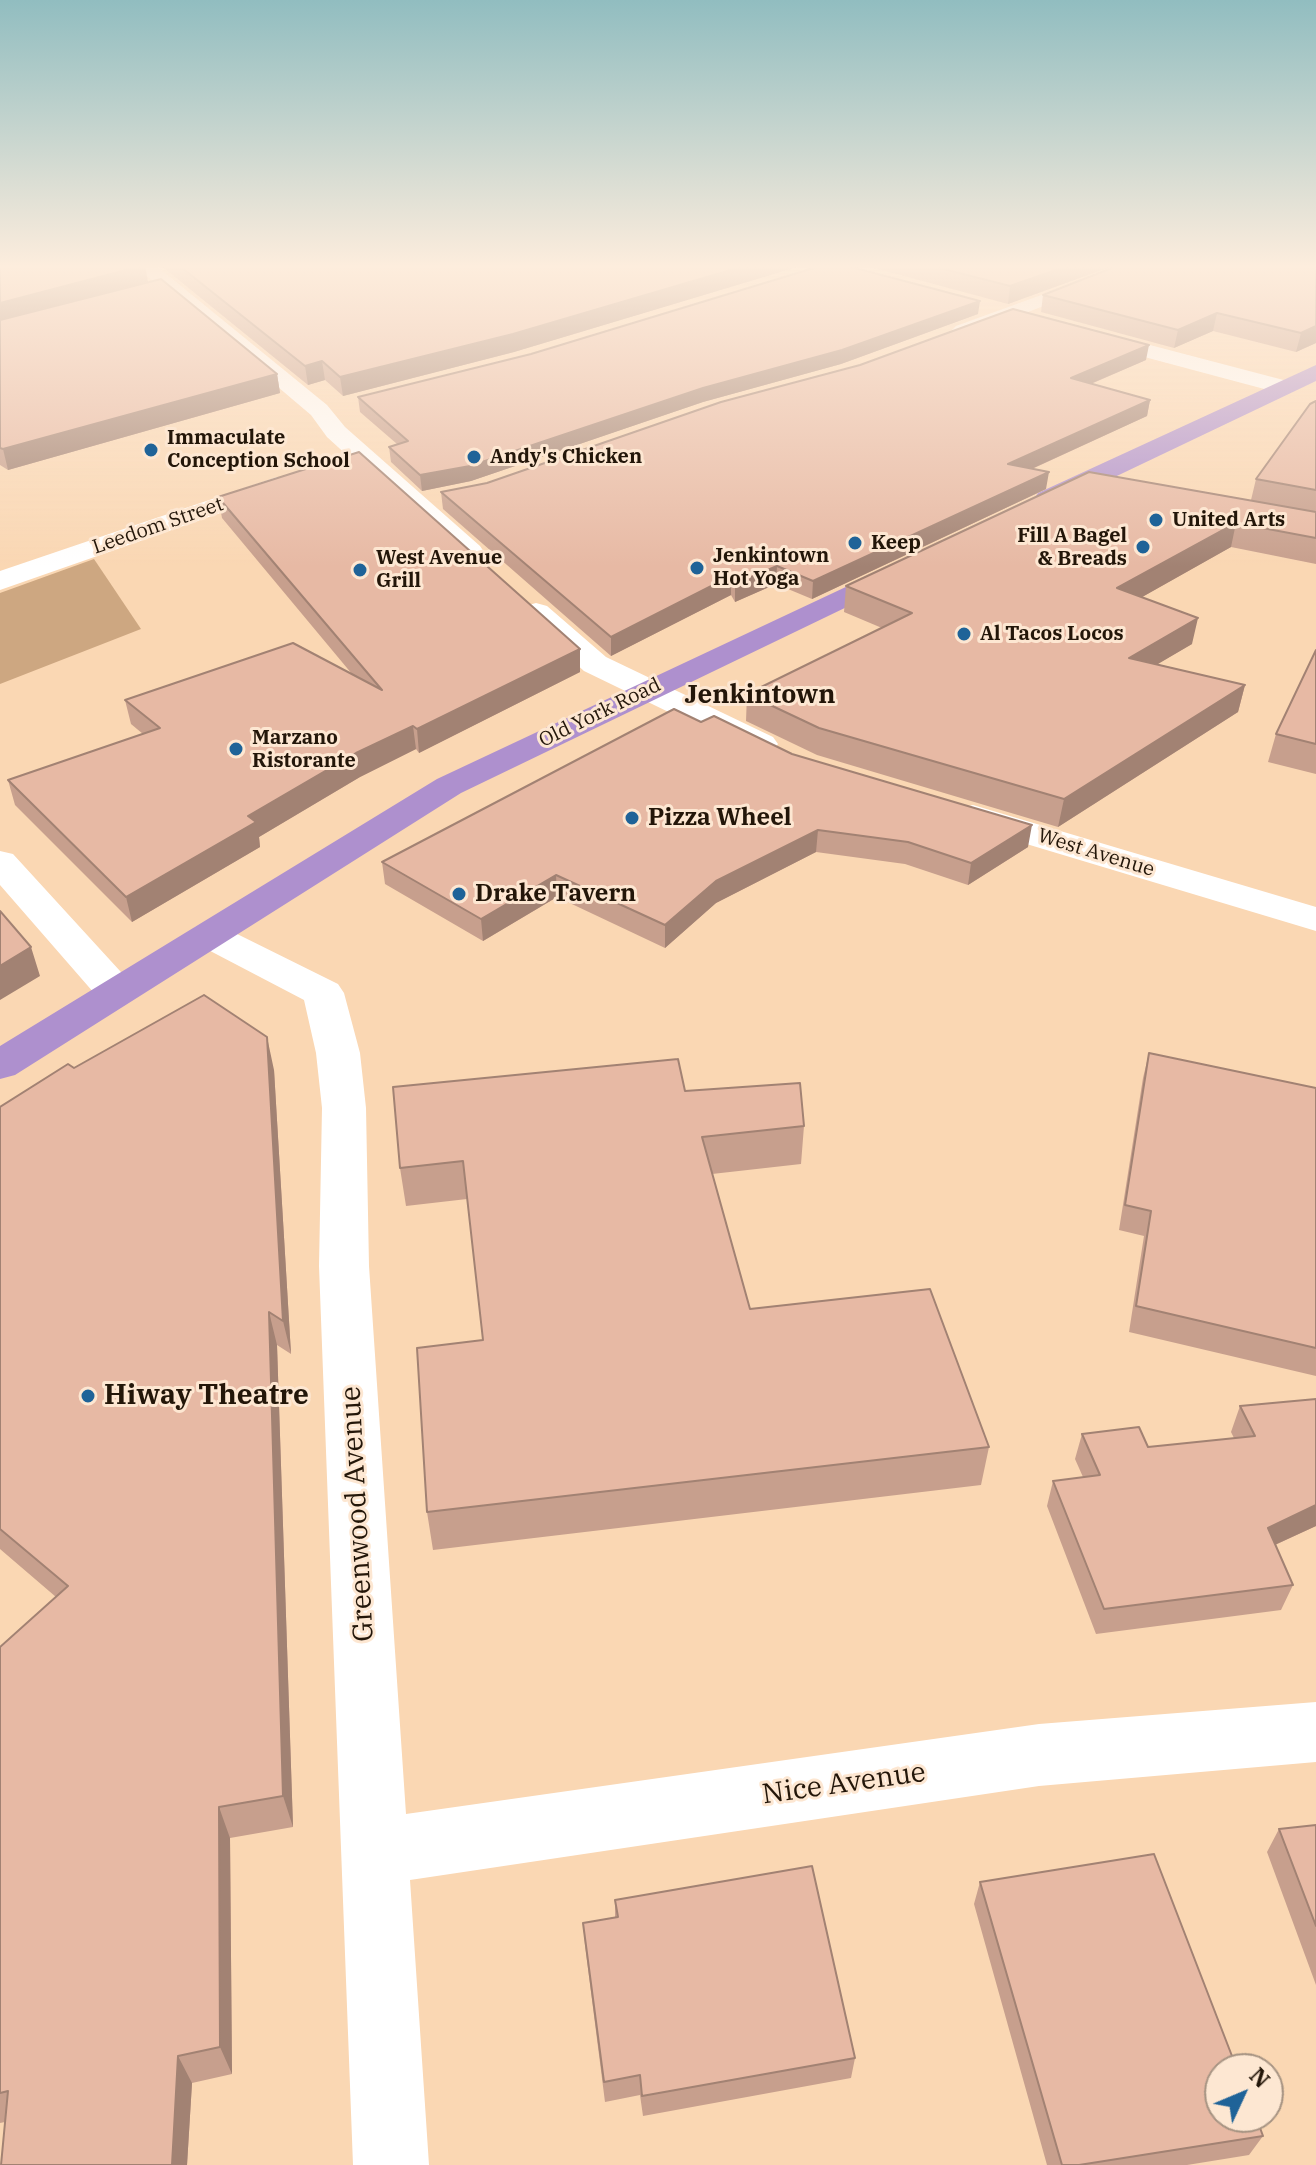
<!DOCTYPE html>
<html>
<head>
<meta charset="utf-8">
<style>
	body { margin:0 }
	#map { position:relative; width:1316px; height:2165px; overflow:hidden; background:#fad7b3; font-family:"IBM Plex Serif",serif }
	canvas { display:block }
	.north { position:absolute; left:1204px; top:2053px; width:80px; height:80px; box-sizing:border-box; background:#fde7d2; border:2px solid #a69382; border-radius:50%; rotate:46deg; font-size:22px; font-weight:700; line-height:32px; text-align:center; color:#231609 }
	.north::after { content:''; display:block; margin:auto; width:28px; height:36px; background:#1f6398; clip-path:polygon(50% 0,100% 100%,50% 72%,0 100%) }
</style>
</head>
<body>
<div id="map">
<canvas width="1316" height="2165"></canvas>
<div class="north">N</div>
</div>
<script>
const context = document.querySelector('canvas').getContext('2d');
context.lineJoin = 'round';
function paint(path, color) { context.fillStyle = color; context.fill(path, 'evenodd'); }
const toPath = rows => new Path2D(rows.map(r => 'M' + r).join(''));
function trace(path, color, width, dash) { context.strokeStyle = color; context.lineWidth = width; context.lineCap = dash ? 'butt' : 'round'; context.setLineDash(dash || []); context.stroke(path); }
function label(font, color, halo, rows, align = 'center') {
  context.font = font + ' "IBM Plex Serif",serif'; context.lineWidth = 6; context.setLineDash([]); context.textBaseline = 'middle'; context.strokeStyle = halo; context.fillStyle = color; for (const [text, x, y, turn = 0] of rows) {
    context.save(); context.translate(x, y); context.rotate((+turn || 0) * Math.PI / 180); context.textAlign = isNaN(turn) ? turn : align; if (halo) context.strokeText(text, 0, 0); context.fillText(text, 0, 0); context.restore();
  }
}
const green = toPath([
	[94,559,141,629,0,684,0,593]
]);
const minor = toPath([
	[133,264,154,264,327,405,345,427,480,546,484,552,480,558,460,558,327,437,311,415,133,264],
	[1127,264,1154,264,970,334,963,336,952,330,956,326,1127,264],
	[1089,329,1291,382,1294,387,1283,394,1081,340,1078,335,1089,329],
	[277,477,286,480,290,485,286,490,0,590,0,571,277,477],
	[536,603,547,606,606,657,773,737,778,744,773,751,761,754,749,751,584,671,525,618,521,612,525,606,536,603],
	[973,805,1316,907,1316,931,960,824,955,816,960,808,973,805],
	[0,851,13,854,131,983,137,992,131,1001,116,1005,101,1001,0,885,0,851],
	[209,923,223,927,338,984,344,993,360,1053,366,1108,369,1266,406,1814,1039,1724,1316,1702,1316,1762,1039,1786,410,1880,429,2165,353,2165,319,1266,322,1108,316,1053,304,1000,195,943,189,935,195,927,209,923]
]);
const trunk = toPath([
	[1316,365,1316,381,1056,505,1038,505,1034,499,1038,493,1316,365],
	[899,562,909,565,913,571,909,577,461,793,15,1075,0,1079,0,1046,437,779,899,562]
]);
const wall = toPath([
	[0,264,148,282,277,374,280,393,8,470,0,465],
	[159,264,807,264,514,352,343,396,325,380,308,385],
	[859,264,1118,264,1008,304],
	[1316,264,1316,343,1296,352,1213,331,1174,348,1041,312,1043,295],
	[978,314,841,364,703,402,471,481,422,491,391,462,389,447,397,444,360,412,358,397],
	[1146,360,1091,384,1150,400,1147,416,1032,469,1046,489,812,599,776,584,735,602,731,595,611,656,443,509,441,492],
	[1316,401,1316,564,1231,547,1142,597,1192,644,1157,664,1245,685,1238,712,1058,827,817,755,746,721,747,694,882,628,844,612,846,586,1251,500,1256,479],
	[218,497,580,649,580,672,419,753,416,749,360,777,259,837,260,847,132,922,15,805,8,780,143,734,131,724,125,700,352,674,222,518],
	[1316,650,1316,774,1268,762,1276,734],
	[701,722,792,754,1028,847,968,885,905,864,816,852,716,903,665,948,557,897,483,941,385,884,382,862],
	[1149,1053,1316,1088,1316,1376,1129,1332,1144,1236,1119,1230,1143,1078],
	[74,1068,274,1070,291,1354,277,1345,293,1827,230,1838,232,2074,192,2083,187,2165,1,2165,5,2122,0,2123,0,1647,56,1597,0,1549,0,1107],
	[685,1091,804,1126,801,1164,712,1174,750,1309,989,1447,981,1485,433,1550,427,1512,483,1340,467,1199,406,1206,400,1168],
	[1240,1406,1316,1526,1275,1545,1293,1585,1281,1610,1096,1634,1047,1506,1053,1481,1083,1477,1075,1459,1082,1434,1148,1447,1234,1438,1231,1432],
	[1316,1825,1316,1985,1267,1852,1279,1829],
	[980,1882,1263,2136,1249,2155,1187,2165,1047,2165,974,1904],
	[615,1900,855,2058,851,2078,643,2116,640,2095,605,2102,585,1945,583,1923,615,1917]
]);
const shadedWall = toPath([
	[751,264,807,264,514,352,343,396,340,377],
	[1073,264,1118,264,1008,304,1010,286],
	[145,265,148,282,0,322,0,303],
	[980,301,978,314,841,364,703,402,471,481,422,491,420,475],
	[1217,313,1213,331,1174,348,1178,330],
	[1316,326,1316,343,1296,352,1301,333],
	[1149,345,1146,360,1069,393,1071,378],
	[322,361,325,380,308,385,305,366],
	[277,374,280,393,8,470,3,449],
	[1150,400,1147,416,1005,481,1008,464],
	[1049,472,1046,489,812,599,813,581],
	[1236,523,1231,547,1112,614,1117,588],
	[777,566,776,584,735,602,735,584],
	[731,576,731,595,611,656,611,637],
	[1198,618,1192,644,1124,684,1129,658],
	[580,649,580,672,419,753,417,729],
	[1245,685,1238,712,1058,827,1064,799],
	[413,726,416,749,360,777,259,837,260,847,132,922,126,897,248,816,356,753],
	[1032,825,1028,847,968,885,971,863],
	[818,830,816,852,716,903,665,948,665,925,716,881],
	[556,875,557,897,483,941,481,919],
	[31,947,40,976,0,1000,0,966],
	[267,1037,274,1070,291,1354,283,1321],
	[269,1312,277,1345,293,1827,283,1796],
	[1316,1505,1316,1526,1257,1553,1268,1528],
	[219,1807,230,1838,232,2074,220,2047],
	[178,2056,192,2083,187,2165,172,2165]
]);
const building = toPath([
	[0,264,143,264,145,265,0,303,0,264],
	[177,264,751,264,513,334,340,377,322,361,305,366,177,264],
	[827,264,840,264,980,301,842,350,703,388,470,466,420,475,389,447,408,441,358,397,531,354,827,264],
	[924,264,1073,264,1010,286,924,264],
	[1122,264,1316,264,1316,326,1301,333,1217,313,1178,330,1043,295,1122,264],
	[161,279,277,374,3,449,0,448,0,320,161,279],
	[1013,309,1149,345,1071,378,1150,400,1008,464,1049,472,813,581,777,566,735,584,731,576,611,637,441,492,487,483,721,402,860,365,1013,309],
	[1316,401,1316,490,1256,479,1310,404,1316,401],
	[359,452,580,649,417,729,413,726,356,753,248,816,256,822,126,897,8,780,160,728,125,700,293,643,382,690,218,497,359,452],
	[1089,472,1316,512,1316,538,1236,523,1117,588,1198,618,1129,658,1245,685,1064,799,819,728,747,694,912,613,846,586,1089,472],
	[1316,650,1316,744,1276,734,1316,650],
	[674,709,701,722,714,716,792,754,1032,825,971,863,908,842,818,830,716,881,665,925,556,875,481,919,382,862,674,709],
	[0,911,31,947,0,966,0,911],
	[204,995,267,1037,283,1321,269,1312,283,1796,219,1807,220,2047,178,2056,172,2165,1,2165,8,2091,0,2093,0,1647,68,1586,0,1529,0,1107,68,1064,74,1068,204,995],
	[1149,1053,1316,1088,1316,1348,1136,1306,1151,1211,1125,1205,1149,1053],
	[678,1059,685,1091,800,1083,804,1126,702,1137,750,1309,930,1289,989,1447,427,1512,417,1348,483,1340,463,1161,400,1168,393,1087,678,1059],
	[1316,1399,1316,1505,1268,1528,1293,1585,1104,1609,1053,1481,1100,1475,1082,1434,1139,1427,1148,1447,1255,1436,1240,1406,1316,1399],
	[1316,1825,1316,1926,1279,1829,1316,1825],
	[1154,1854,1237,2069,1220,2069,1220,2117,1256,2117,1263,2136,1079,2165,1062,2165,980,1882,1154,1854],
	[812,1866,855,2058,642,2096,640,2075,604,2082,583,1923,618,1917,615,1900,812,1866]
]);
const markers = [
	[151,450,8,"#1f6398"],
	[474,457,8,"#1f6398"],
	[1156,520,8,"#1f6398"],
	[855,543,8,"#1f6398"],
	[1143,547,8,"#1f6398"],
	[697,568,8,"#1f6398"],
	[360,570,8,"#1f6398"],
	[964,634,8,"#1f6398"],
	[236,749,8,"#1f6398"],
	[632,818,8,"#1f6398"],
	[459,894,8,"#1f6398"],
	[88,1396,8,"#1f6398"]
];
const farPoinames = [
	["Immaculate",167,438],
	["Conception School",167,461],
	["Andy's Chicken",490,457],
	["United Arts",1172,520],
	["Fill A Bagel",1127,536,"right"],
	["& Breads",1127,559,"right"],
	["Keep",871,543],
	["Jenkintown",713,556],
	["Hot Yoga",713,579],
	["West Avenue",376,558],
	["Grill",376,581],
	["Al Tacos Locos",980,634],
	["Marzano",252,738],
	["Ristorante",252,761]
];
const farStreetnames = [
	["Leedom Street",158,526,-19],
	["Old York Road",600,713,-26],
	["West Avenue",1096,853,17]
];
const poiNames = [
	["Pizza Wheel",648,818],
	["Drake Tavern",475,894]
];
const farDistrictnames = [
	["Jenkintown",760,695]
];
const nearPoinames = [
	["Hiway Theatre",104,1396]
];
const nearStreetnames = [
	["Greenwood Avenue",358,1514,-93],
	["Nice Avenue",844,1784,-8]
];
paint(green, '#cda781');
paint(minor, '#fff');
paint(trunk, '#ae90ce');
paint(wall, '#c79f8d');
paint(shadedWall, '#a28273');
paint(building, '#e7b9a4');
trace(building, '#a28273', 2);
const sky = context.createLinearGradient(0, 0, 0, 567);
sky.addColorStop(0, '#91bdc0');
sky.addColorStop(0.47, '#fdeddd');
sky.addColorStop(1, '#fdeddd00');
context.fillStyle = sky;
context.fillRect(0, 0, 1316, 567);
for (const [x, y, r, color] of markers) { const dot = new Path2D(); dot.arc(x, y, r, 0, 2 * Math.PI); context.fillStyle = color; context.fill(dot); trace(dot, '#fde7d2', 3); }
label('bold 20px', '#231609', '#fde7d2', farPoinames, 'left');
label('20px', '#231609', '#fde7d2', farStreetnames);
label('bold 24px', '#231609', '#fde7d2', poiNames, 'left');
label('bold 26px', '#231609', '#fde7d2', farDistrictnames);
label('bold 28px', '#231609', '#fde7d2', nearPoinames, 'left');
label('28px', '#231609', '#fde7d2', nearStreetnames);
</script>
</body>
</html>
